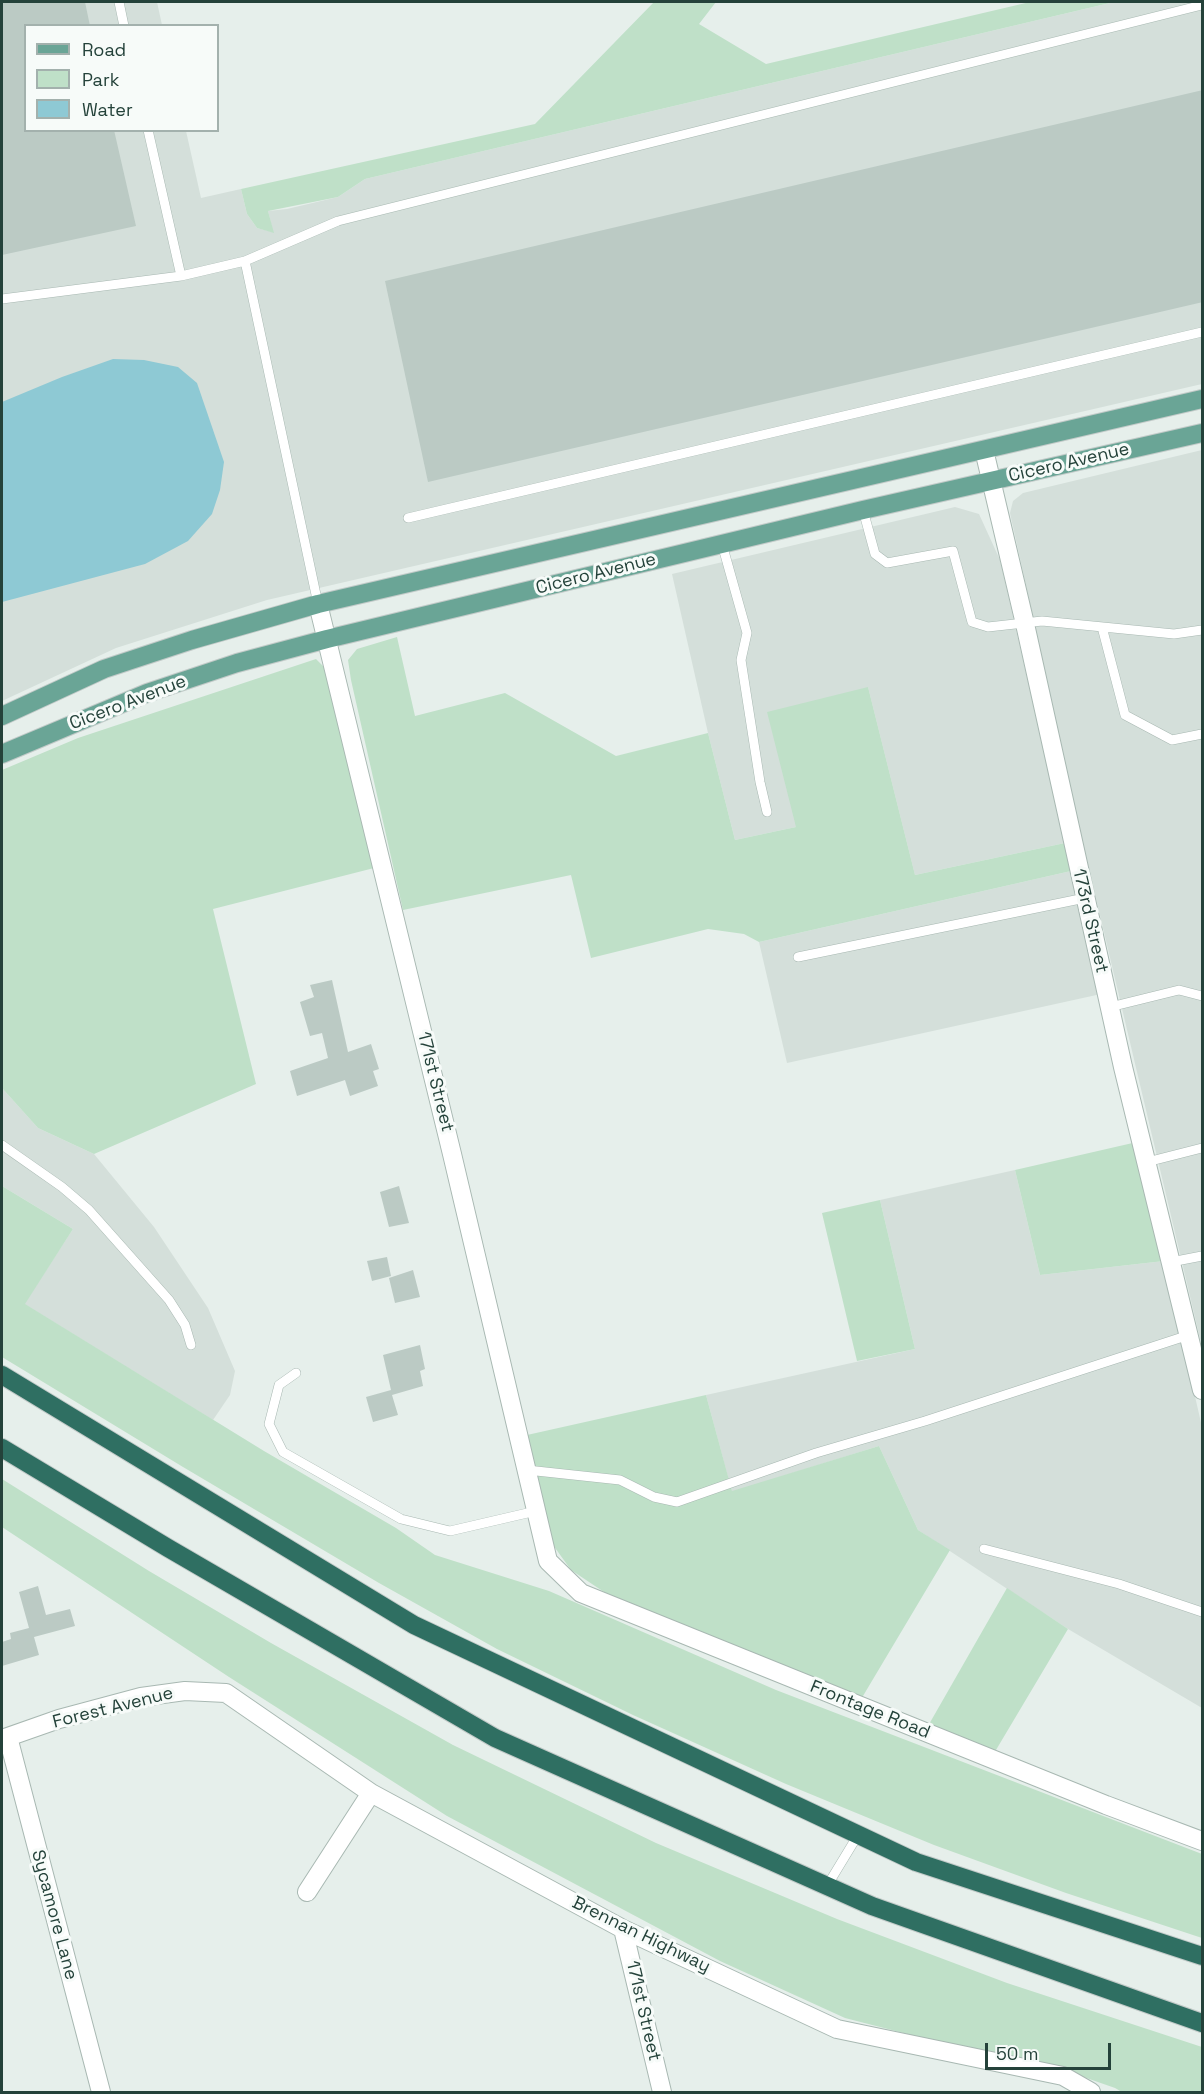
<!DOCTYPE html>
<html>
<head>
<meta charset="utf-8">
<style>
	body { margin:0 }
	#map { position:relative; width:1204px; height:2094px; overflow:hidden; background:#e6efeb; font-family:"Space Grotesk",sans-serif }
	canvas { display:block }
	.frame { position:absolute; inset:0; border:3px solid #24423a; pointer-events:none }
	.legend { position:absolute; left:24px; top:24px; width:195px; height:108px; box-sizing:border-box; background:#f7fbf9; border:2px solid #a3b1ad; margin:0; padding:8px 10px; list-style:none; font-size:18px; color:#24423a }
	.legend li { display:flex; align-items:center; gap:12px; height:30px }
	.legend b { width:30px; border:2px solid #a3b1ad }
	.scale { position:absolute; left:985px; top:2043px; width:126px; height:27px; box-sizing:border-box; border:3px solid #24423a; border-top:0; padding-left:8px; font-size:18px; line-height:21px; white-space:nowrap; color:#24423a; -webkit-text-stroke:4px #f7fbf9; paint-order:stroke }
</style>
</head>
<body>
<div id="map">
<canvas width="1204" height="2094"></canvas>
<div class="frame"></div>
<ul class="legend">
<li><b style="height:8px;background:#6aa596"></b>Road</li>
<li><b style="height:16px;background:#bfe0c8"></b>Park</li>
<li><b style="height:16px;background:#8ec9d4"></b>Water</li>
</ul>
<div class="scale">50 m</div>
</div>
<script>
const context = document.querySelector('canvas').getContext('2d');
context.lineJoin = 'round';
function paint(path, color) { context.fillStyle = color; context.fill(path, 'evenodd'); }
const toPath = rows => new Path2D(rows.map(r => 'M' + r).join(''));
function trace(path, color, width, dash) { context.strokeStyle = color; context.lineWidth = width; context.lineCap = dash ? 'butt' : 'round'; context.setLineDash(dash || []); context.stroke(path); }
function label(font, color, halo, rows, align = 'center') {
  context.font = font + ' "Space Grotesk",sans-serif'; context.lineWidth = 6; context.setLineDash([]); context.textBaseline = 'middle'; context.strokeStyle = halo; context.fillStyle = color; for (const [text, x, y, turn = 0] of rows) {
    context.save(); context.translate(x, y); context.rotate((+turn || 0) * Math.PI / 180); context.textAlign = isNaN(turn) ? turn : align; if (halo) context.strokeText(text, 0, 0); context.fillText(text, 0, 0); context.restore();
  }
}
const built = toPath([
	[2,2,157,2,162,25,26,26,26,130,186,131,201,198,241,189,247,214,257,228,273,232,268,211,287,209,338,197,365,179,1114,2,1202,2,1202,384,267,600,116,648,2,701],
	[1202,450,1202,1347,1081,835,1010,513,1013,501,1023,493],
	[955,507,979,514,1000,560,1065,843,915,875,868,687,796,827,735,840,708,733,672,574],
	[1071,871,1101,994,787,1063,759,942],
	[2,1088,38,1128,94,1154,154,1227,208,1308,235,1371,230,1395,213,1420,24,1304,73,1229,2,1186],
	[1015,1170,1040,1275,1164,1261,1202,1427,1202,1708,1068,1629,918,1530,879,1446,732,1492,706,1395,915,1349,880,1200]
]);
const green = toPath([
	[654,2,716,2,699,24,766,64,1030,2,1114,2,365,179,338,197,268,211,274,233,257,228,247,214,241,189,535,124],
	[397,637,415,716,505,693,616,756,708,733,735,840,796,827,767,712,868,687,915,875,1065,843,1071,871,759,942,744,934,708,929,591,958,571,875,403,910,351,680,348,660,357,649],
	[316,659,330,673,378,867,213,909,256,1084,94,1154,38,1128,2,1088,2,770,78,738],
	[1137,1142,1164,1261,1040,1275,1015,1170],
	[2,1186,73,1229,25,1304,264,1451,396,1528,435,1555,549,1591,776,1690,1202,1854,1202,1938,1066,1893,934,1845,786,1784,633,1715,497,1649,379,1583,183,1467,2,1357],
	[880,1200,915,1349,857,1361,822,1213],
	[706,1395,732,1491,879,1446,918,1530,950,1550,860,1701,607,1594,571,1570,553,1545,527,1435],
	[2,1479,149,1571,271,1643,453,1745,656,1843,837,1919,1007,1983,1202,2047,1202,2092,1122,2092,1115,2088,1035,2060,919,2037,845,2018,720,1961,447,1816,229,1677,2,1527],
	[1007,1588,1068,1629,993,1755,928,1726]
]);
const water = toPath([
	[113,359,144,360,178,367,197,383,224,462,220,490,212,514,188,541,145,564,2,602,2,402,62,377]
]);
const building = toPath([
	[2,2,85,2,90,26,26,26,26,130,114,130,136,226,2,255],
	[1203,90,1203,302,428,482,385,281],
	[332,980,348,1052,371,1044,379,1069,373,1071,378,1086,350,1096,345,1080,297,1096,290,1071,328,1058,322,1033,310,1036,300,1002,314,997,310,985],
	[399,1186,409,1223,389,1227,380,1192],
	[387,1257,391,1276,372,1281,367,1261],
	[413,1270,420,1297,395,1303,389,1278],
	[420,1345,425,1369,420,1371,423,1386,392,1395,398,1415,373,1422,366,1397,391,1390,383,1355],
	[38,1586,46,1615,70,1609,75,1626,34,1637,39,1655,2,1666,2,1642,11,1639,10,1633,29,1628,19,1592]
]);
const lane = toPath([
	[119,2,124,26],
	[148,130,181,276],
	[245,261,338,221,1202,5],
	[2,299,181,276,245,261,318,604],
	[863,510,875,554,887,563,953,551,972,622,988,627,1042,621,1174,634,1202,630],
	[408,518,1202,332],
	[722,544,747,633,741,660,760,782,767,812],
	[1102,627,1125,715,1172,740,1202,734],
	[798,957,1085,898],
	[1110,1007,1179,990,1202,996],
	[2,1145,62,1187,89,1210,169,1300,185,1325,191,1345],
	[1147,1162,1202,1148],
	[1171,1262,1202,1256],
	[296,1373,279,1385,269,1424,283,1452,401,1519,450,1531,536,1511],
	[527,1470,620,1480,654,1497,677,1502,816,1453,925,1421,1189,1335],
	[984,1549,1119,1584,1202,1612],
	[827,1886,858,1835]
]);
const street = toPath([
	[984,450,1025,624,1123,1067,1202,1390],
	[318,604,452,1154,548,1561,581,1593,1106,1805,1202,1841],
	[8,1737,101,2092],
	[2,1739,59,1719,141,1697,185,1691,226,1693,371,1793,623,1929,837,2029,1063,2076,1091,2092],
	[307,1892,371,1793],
	[623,1929,662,2092]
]);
const primary = toPath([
	[2,716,104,669,192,640,318,604,1202,399],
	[2,754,147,693,237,663,327,639,863,510,1202,433]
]);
const highway = toPath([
	[2,1375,414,1625,916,1862,1202,1956],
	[2,1448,168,1548,495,1738,872,1906,1202,2023]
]);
const streetNames = [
	["Cicero Avenue",1069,463,-13],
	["Cicero Avenue",596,574,-14],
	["Cicero Avenue",128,703,-21],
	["173rd Street",1090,921,77],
	["171st Street",435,1082,76],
	["Forest Avenue",113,1708,-14],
	["Frontage Road",870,1710,22],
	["Sycamore Lane",54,1915,75],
	["Brennan Highway",641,1935,26],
	["171st Street",643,2011,77]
];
paint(built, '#d4dfda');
paint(green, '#bfe0c8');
paint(water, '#8ec9d4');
paint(building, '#bbcac4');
trace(lane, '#a8b8b2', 10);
trace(street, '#a8b8b2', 20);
trace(primary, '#c2cac8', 20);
trace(highway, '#c2cac8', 20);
trace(lane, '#fff', 9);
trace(street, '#fff', 18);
trace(primary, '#6aa596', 18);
trace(highway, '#2f6f62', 18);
label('18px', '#24423a', '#f7fbf9', streetNames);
</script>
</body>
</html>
